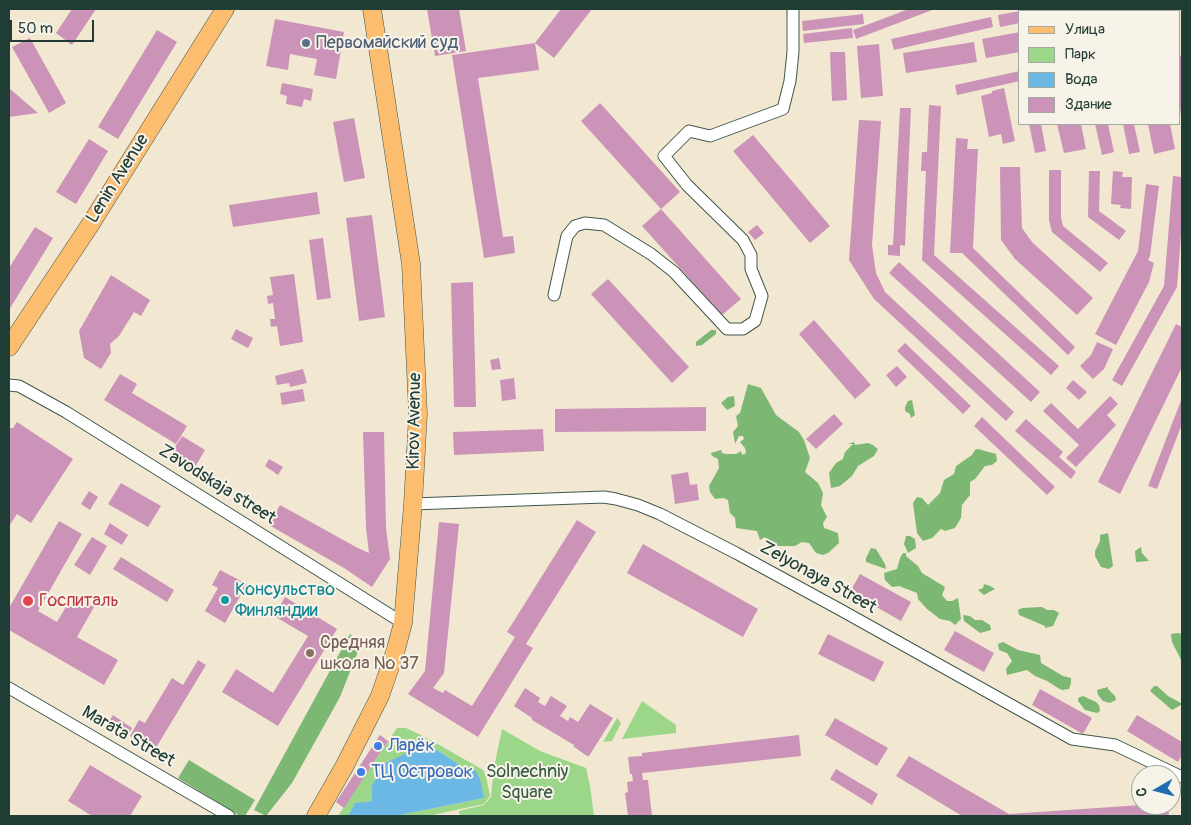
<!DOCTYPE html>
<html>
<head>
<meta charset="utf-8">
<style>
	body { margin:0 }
	#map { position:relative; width:1191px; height:825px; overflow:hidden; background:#f2e8d1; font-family:Pangolin,sans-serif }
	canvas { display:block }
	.frame { position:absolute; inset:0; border:10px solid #1f3d34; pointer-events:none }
	.legend { position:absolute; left:1018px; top:10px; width:162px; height:115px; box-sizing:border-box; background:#f7f3e8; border:1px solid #a1aaa0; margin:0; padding:6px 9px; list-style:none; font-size:15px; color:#1f3d34 }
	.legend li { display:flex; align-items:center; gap:10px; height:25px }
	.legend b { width:25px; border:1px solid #a1aaa0 }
	.north { position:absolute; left:1131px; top:765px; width:50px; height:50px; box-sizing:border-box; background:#f7f3e8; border:1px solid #a1aaa0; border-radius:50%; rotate:262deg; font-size:14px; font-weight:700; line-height:20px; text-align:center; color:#1f3d34 }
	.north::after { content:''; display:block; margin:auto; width:18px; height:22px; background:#1f6fb2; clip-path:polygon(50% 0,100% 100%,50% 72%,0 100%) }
	.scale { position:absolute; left:10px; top:20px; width:84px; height:22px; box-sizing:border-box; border:2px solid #1f3d34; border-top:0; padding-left:6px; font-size:15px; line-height:18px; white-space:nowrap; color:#1f3d34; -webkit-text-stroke:4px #f7f3e8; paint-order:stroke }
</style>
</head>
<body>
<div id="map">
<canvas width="1191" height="825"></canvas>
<div class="frame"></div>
<ul class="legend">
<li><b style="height:6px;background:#fcbd6f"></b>Улица</li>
<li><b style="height:14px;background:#9cd688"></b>Парк</li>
<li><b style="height:14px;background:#6bb8e5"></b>Вода</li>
<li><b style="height:14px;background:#cb93b7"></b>Здание</li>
</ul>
<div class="north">С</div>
<div class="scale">50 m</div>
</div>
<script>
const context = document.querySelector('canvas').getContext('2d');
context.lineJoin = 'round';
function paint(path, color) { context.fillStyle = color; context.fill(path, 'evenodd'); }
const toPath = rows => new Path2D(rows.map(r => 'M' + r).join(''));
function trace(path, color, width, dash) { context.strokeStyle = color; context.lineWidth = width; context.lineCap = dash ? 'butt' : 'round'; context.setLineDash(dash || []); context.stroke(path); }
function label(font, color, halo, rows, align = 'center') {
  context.font = font + ' Pangolin,sans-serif'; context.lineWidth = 4; context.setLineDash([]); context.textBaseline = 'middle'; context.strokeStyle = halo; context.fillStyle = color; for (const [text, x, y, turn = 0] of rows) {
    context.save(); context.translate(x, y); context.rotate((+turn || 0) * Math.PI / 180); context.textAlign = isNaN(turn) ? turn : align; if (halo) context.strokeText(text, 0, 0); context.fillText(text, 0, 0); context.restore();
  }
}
const green = toPath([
	[642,701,676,725,676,733,622,739],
	[617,718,621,723,612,741,603,742],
	[397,728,406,728,429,739,483,770,486,777,490,796,484,804,428,816,395,816,484,798,474,770,464,768,437,750,418,749,385,763,372,785,373,801,355,803,348,816,338,816],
	[502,729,540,751,586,768,590,786,594,816,460,816,459,811,484,805,491,797,494,767]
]);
const forest = toPath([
	[711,330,716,330,716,334,702,345,696,346,696,342],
	[748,384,761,388,776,415,799,432,804,440,810,458,805,472,818,483,823,493,821,505,827,517,823,523,824,528,838,533,839,543,828,553,823,555,816,553,809,543,802,542,795,546,778,546,770,544,765,537,760,540,757,531,736,528,735,518,730,513,728,500,723,498,715,499,710,492,709,486,719,468,718,459,712,456,711,453,721,450,722,453,726,454,736,454,741,451,742,455,746,453,745,448,740,442,744,439,743,436,739,436,735,444,733,432,738,426,736,416,740,413],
	[734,396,735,406,727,410,721,403,728,397],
	[912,400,915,415,911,418,910,414,905,411,905,407,908,401],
	[854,442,855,445,868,443,873,445,878,449,874,456,858,466,852,476,840,486,831,488,829,473,836,463,843,459,845,452,853,444,848,444],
	[978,449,996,454,997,461,992,465,985,466,975,479,970,482,970,495,962,505,961,518,955,528,945,531,941,529,932,538,923,541,917,533,913,503,917,497,922,498,928,505,940,493,944,480,954,474,956,466,972,455,975,450],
	[1108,533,1113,566,1109,569,1101,567,1095,556,1095,551,1100,541,1100,535],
	[906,536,910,536,915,539,916,548,908,553,904,544],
	[1141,547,1142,553,1149,561,1136,562,1135,551],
	[871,548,876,549,885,564,886,569,866,562,866,558],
	[903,553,906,553,906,556,918,566,922,573,945,587,942,595,947,601,952,601,958,598,961,619,955,625,950,621,940,619,927,609,918,599,917,593,899,586,892,587,885,580,884,573,897,569,900,558],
	[984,584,990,586,995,589,984,595,978,590,983,588],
	[1042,607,1047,610,1054,610,1059,613,1053,626,1045,628,1045,626,1019,615,1018,610,1022,608],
	[963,615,970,616,975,620,982,620,990,625,991,630,980,633,964,621],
	[1178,633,1182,634,1182,662,1172,642,1171,634],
	[350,634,361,644,340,697,292,783,266,816,254,810],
	[1003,642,1018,650,1040,655,1041,663,1063,676,1071,678,1071,683,1069,689,1062,690,1058,688,1047,681,1035,676,1027,670,1007,675,1006,669,1012,661,1007,653,999,650,998,644],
	[1154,686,1157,686,1168,696,1181,703,1181,705,1172,710,1150,691],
	[1108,687,1108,689,1115,696,1116,700,1110,703,1103,701,1098,695,1097,690],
	[1083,696,1096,702,1099,705,1100,711,1097,713,1085,710,1078,701,1078,698],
	[189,760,255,800,245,816,240,816,178,778]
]);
const water = toPath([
	[418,748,437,750,464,768,475,770,480,779,484,798,395,816,348,816,355,803,372,801,372,785,385,763]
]);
const building = toPath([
	[72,9,96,9,72,45,56,33],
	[427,9,459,9,466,51,435,56],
	[561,9,592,9,554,58,535,43],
	[909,9,935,9,856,39,853,30],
	[1030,9,1054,9,1055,11,1022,11],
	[1020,11,1020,23,1000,27,998,15],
	[863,14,864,24,803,31,802,21],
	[991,17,993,27,894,50,891,39],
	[275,19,344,32,336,79,314,75,317,59,290,54,288,70,266,66],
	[852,28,853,38,804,43,803,34],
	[157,30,177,42,118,139,98,127],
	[1020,32,1020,52,986,58,982,39],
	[30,38,66,103,49,113,12,47],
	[974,42,977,62,906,73,903,53],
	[535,43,539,70,478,78,503,237,513,236,515,253,484,258,452,55],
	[879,44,883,96,861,98,857,46],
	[830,52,845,52,847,100,832,101],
	[1182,55,1182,115,1181,115,1180,108,1180,56],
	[1020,71,1020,81,957,95,955,85],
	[282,83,313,89,311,101,304,99,302,107,286,104,287,96,280,94],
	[9,88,38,113,9,117],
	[1004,88,1015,141,1003,144,1001,134,989,137,981,96,992,93,992,91],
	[600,103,680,192,661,209,581,121],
	[929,105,941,106,934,255,1059,366,1051,375,922,260,926,171,921,171,922,152,927,152],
	[900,108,911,108,905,246,900,245,900,256,888,255,888,245,893,245],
	[354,118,365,178,344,182,333,122],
	[859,120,881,121,872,245,876,273,885,292,1014,412,1006,421,874,299,849,260],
	[1029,124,1041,124,1046,151,1035,153],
	[1057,124,1081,124,1086,149,1064,153],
	[1095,124,1108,124,1114,152,1102,155],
	[1123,124,1134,124,1140,152,1129,154],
	[1148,124,1170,124,1175,149,1154,154],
	[753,135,830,226,810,243,733,151],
	[956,138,968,139,967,149,978,149,973,248,1075,347,1068,355,962,253,950,253],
	[89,139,108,151,76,204,56,192],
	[1000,167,1020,167,1022,228,1032,242,1093,298,1077,315,1015,259,1001,240],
	[1049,170,1061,170,1061,218,1063,226,1108,263,1100,272,1052,232,1049,220],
	[1089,171,1100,171,1099,211,1126,231,1119,240,1088,217],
	[1113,171,1123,172,1122,177,1132,177,1131,209,1120,208,1121,205,1111,204],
	[1173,176,1182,177,1182,222,1177,287,1122,386,1112,380,1164,286],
	[1146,184,1159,186,1150,256,1148,260,1154,263,1149,282,1116,345,1095,334,1138,251],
	[317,192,320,214,233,227,229,205],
	[661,209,741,299,722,315,642,226],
	[372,215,385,317,359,321,346,218],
	[757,225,764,233,755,240,748,232],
	[35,227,53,238,9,310,9,268],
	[323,238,331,298,317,300,309,240],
	[899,262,1040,392,1031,402,889,273],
	[294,274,303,342,280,346,277,326,271,327,270,319,275,319,273,303,268,304,267,296,273,295,270,277],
	[111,275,150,300,141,316,134,312,119,336,110,344,111,353,101,369,84,358,79,331],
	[608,279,689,367,672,383,591,294],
	[473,282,476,407,454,407,451,283],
	[814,320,871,385,855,399,799,334],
	[1176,324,1182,327,1182,367,1120,494,1098,482],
	[236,329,253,338,248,348,231,339],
	[1097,342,1113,349,1104,369,1093,379,1080,366,1091,355],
	[905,343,971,406,963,414,897,351],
	[499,358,501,369,492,370,490,360],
	[897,366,907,377,896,387,886,375],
	[303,369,307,383,290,387,289,383,277,385,275,376],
	[120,374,137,384,132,393,187,426,176,444,104,400],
	[514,378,516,399,502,401,500,380],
	[1073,380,1087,392,1079,400,1066,388],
	[303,389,305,401,282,405,280,393],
	[1110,396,1118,404,1107,415,1116,425,1076,467,1066,458,1079,445,1043,411,1051,403,1078,429],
	[1182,398,1182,424,1157,489,1148,486],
	[706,407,706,431,555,432,555,409],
	[834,414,843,424,816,449,806,439],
	[982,417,1055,487,1047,495,974,426],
	[1026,419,1063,452,1059,457,1076,472,1071,479,1015,431],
	[17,422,73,459,31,523,17,514,9,526,9,428,13,428],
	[543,429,544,451,454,455,453,432],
	[363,432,384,432,386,528,390,559,372,587,344,568,269,525,280,505,356,547,369,553,366,528],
	[182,436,205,450,192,472,168,458],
	[269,459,283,467,278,475,265,466],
	[688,472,690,485,697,484,699,500,675,504,671,475],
	[121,483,161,506,148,527,108,504],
	[89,491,98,497,90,510,81,504],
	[577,520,596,532,526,644,533,648,478,737,408,694,425,671,439,522,459,524,444,673,433,688,443,693,445,690,472,706,515,637,507,632],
	[59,521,82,534,38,611,57,622,73,595,94,607,77,637,118,660,104,685,9,630,9,608],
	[110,523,128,535,122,545,104,534],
	[92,537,107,546,90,575,74,565],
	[643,544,758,609,743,637,627,573],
	[121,557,174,590,167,602,113,569],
	[220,570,247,584,225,623,205,611,218,588,212,585],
	[860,574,911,602,901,621,850,592],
	[285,597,337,629,278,726,222,692,236,669,273,693,308,636,274,616],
	[955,631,994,653,984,672,944,650],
	[828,634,884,662,874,682,818,654],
	[198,660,206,665,154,751,130,736,139,720,145,723,172,678,183,685],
	[525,688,540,698,538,702,545,706,551,696,567,706,560,716,568,721,570,717,578,722,590,704,613,718,589,756,587,756,573,746,574,745,532,720,532,718,514,706],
	[1040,689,1092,718,1083,734,1032,705],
	[113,715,132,728,128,735,108,723],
	[1137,715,1182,742,1182,755,1178,762,1127,731],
	[835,718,888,748,877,766,825,735],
	[380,735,388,741,344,808,336,802],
	[799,735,801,756,642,773,643,780,648,780,652,816,628,816,625,793,628,792,627,782,633,781,632,774,630,774,628,757,642,756,642,753],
	[909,756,1009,814,1141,805,1168,805,1169,816,962,816,896,776],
	[90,765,142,796,130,816,92,816,68,801],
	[836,769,878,794,872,805,830,779]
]);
const street = toPath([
	[554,295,567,236,575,226,585,223,604,225,651,254,674,272,727,329,743,329,755,321,762,296,751,269,751,255,743,240,687,185,664,156,689,131,710,136,783,109,790,81,793,52,793,9],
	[9,385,19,386,66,412,403,623],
	[413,504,604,497,616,499,638,505,660,514,736,553,839,609,1072,739,1115,745,1182,777],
	[9,688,229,816]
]);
const primary = toPath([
	[9,347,90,225,225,9],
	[316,816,344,767,380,696,396,649,403,623,413,504,418,414,411,264,372,9]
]);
const markers = [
	[306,43,5,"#5c6f8a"],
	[225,600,5,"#0f9aa8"],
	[28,601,6,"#e0444e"],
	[310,653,5,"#8d6e63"],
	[378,746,5,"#3f7fe0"],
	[361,772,5,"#3f7fe0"]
];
const serviceNames = [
	["Первомайский суд",316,43]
];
const streetNames = [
	["Lenin Avenue",118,179,-58],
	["Kirov Avenue",415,421,-89],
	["Zavodskaja street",217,485,32],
	["Zelyonaya Street",818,578,29],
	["Marata Street",128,737,30]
];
const cultureNames = [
	["Консульство",235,590],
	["Финляндии",235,611]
];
const healthNames = [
	["Госпиталь",39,601]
];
const educationNames = [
	["Средняя",320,643],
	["школа № 37",320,664]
];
const shopNames = [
	["Ларёк",388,746],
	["ТЦ Островок",371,772]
];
const parkNames = [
	["Solnechniy",527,772],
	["Square",527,793]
];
paint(green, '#9cd688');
paint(forest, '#7db774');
paint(water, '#6bb8e5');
paint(building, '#cb93b7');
trace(street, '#3f574c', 13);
trace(primary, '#3f574c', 19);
trace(street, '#fff', 11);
trace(primary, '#fcbd6f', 18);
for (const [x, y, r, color] of markers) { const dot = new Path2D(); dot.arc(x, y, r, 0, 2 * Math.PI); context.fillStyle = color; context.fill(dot); trace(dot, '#f7f3e8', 2); }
label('18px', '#4e5e75', '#f7f3e8', serviceNames, 'left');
label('18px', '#1f3d34', '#f7f3e8', streetNames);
label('18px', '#0d838f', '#f7f3e8', cultureNames, 'left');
label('18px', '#be3a42', '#f7f3e8', healthNames, 'left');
label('18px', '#785e54', '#f7f3e8', educationNames, 'left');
label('18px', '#366cbe', '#f7f3e8', shopNames, 'left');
label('18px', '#385c45', '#f7f3e8', parkNames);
</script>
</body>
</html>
